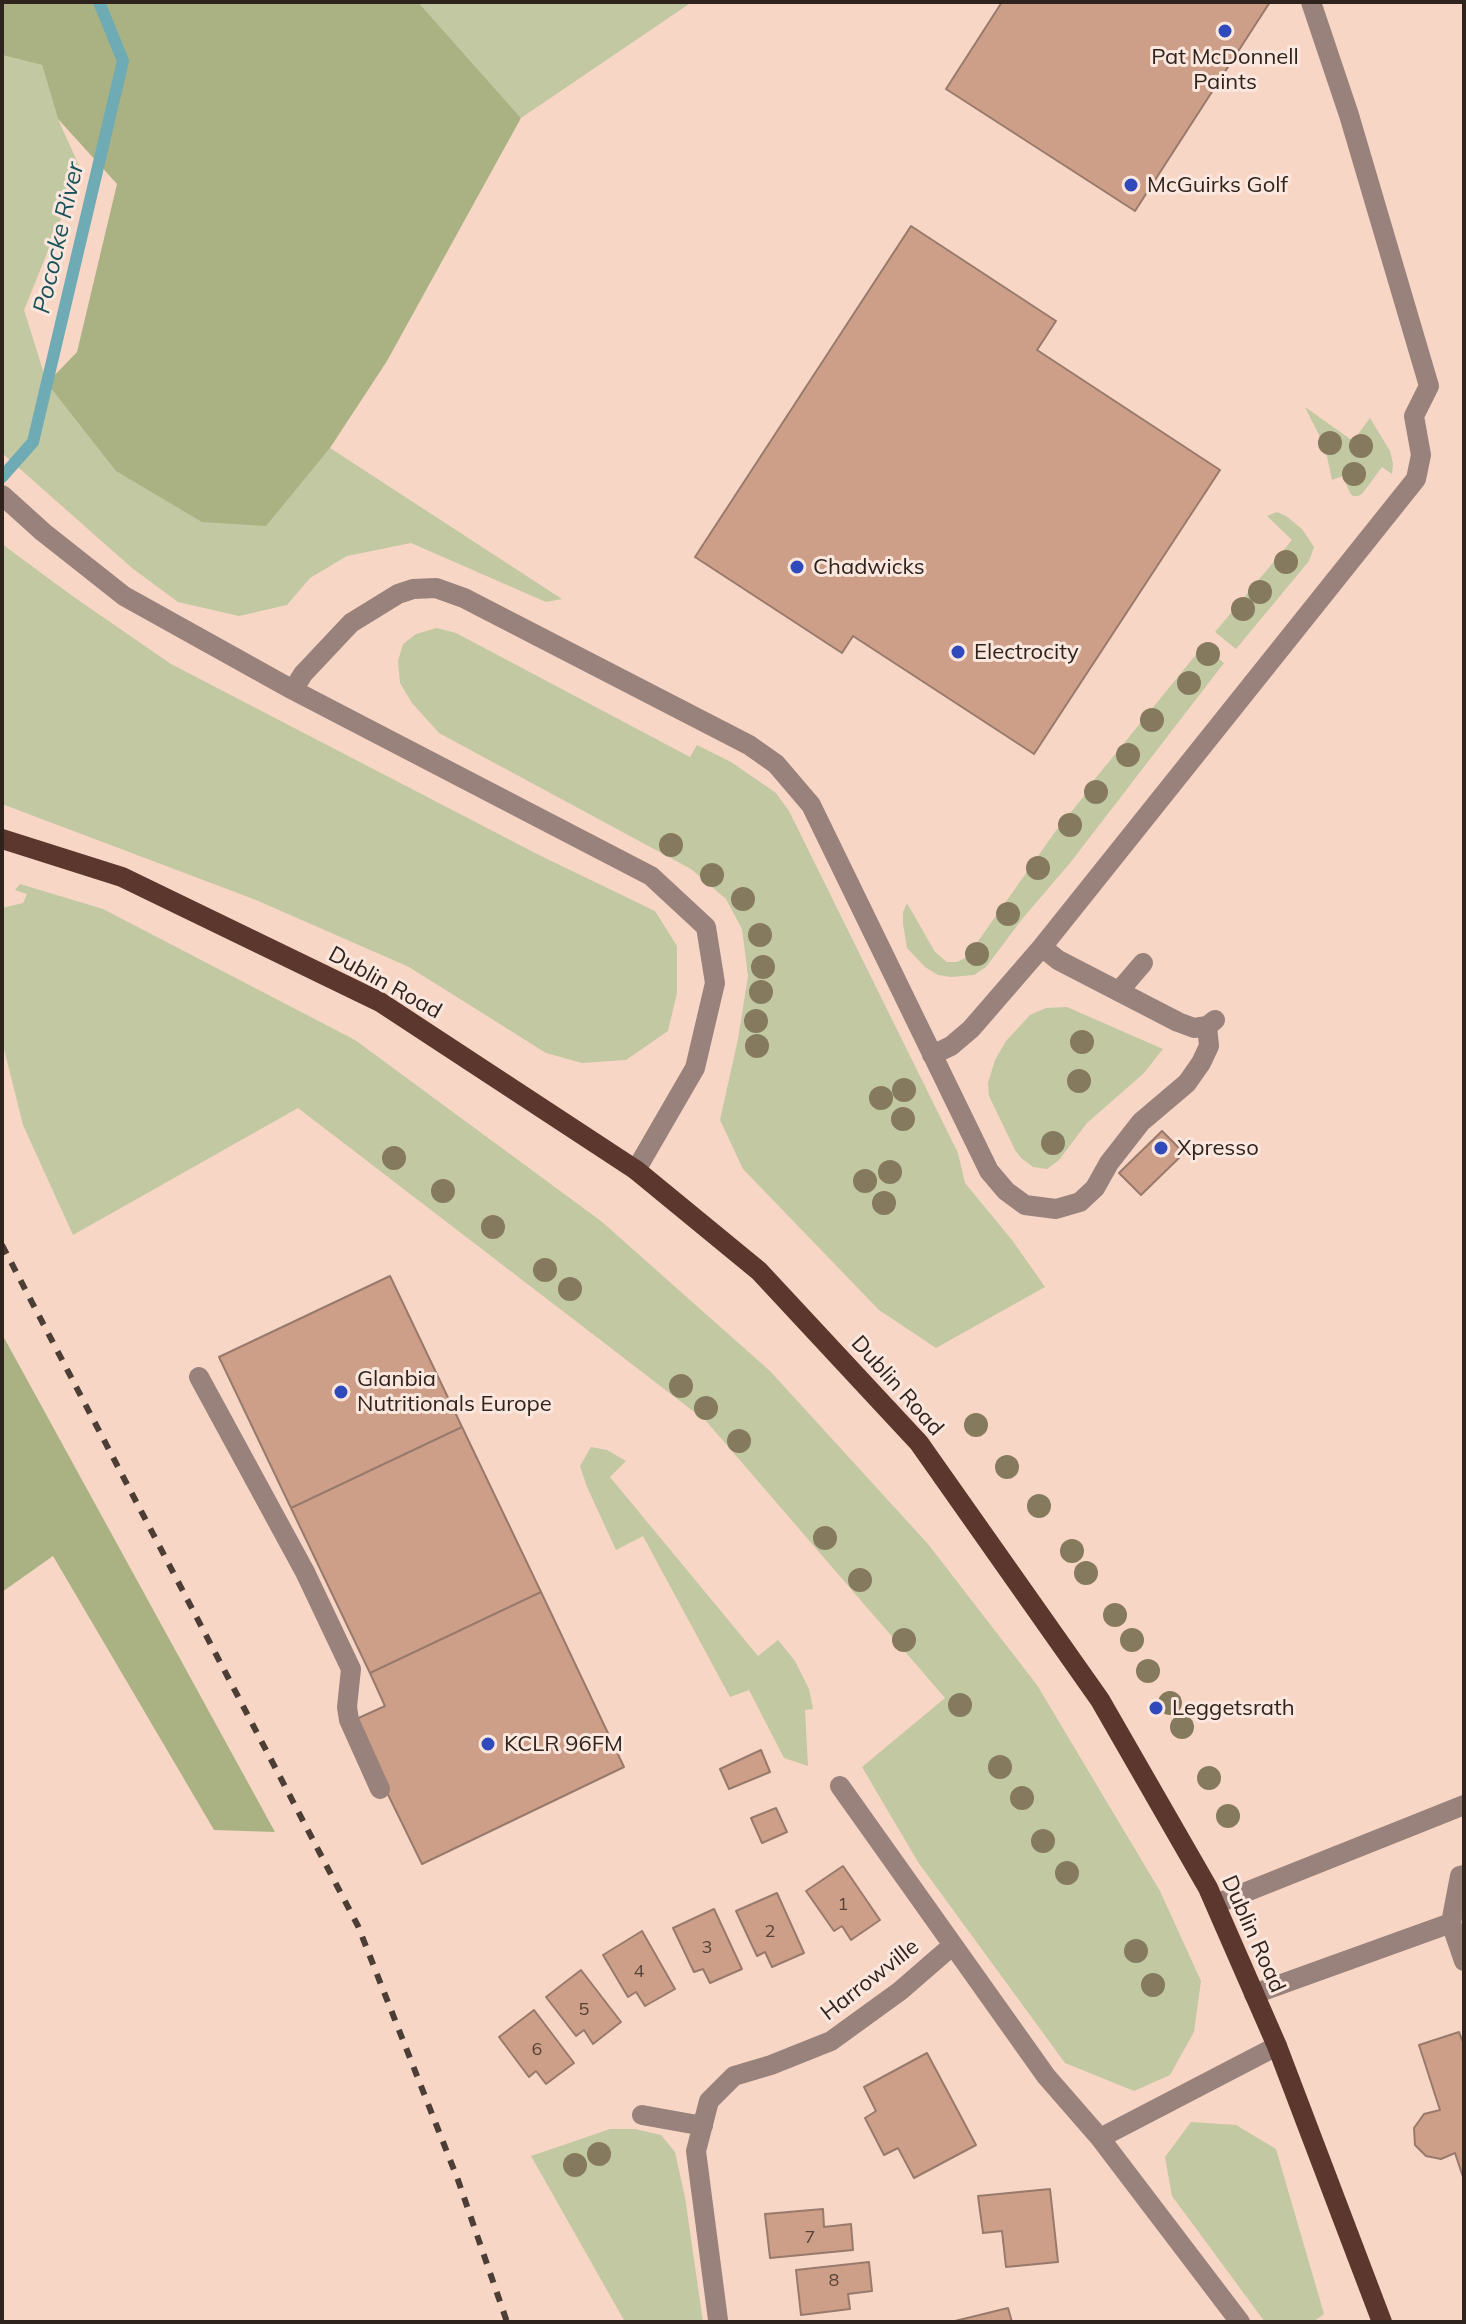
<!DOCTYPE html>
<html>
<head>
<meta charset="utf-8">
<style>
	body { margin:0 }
	#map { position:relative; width:1466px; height:2324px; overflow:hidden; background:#f8d6c6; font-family:Mulish,sans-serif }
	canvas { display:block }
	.frame { position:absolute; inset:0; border:4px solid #2f231d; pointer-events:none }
</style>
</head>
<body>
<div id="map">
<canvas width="1466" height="2324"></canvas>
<div class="frame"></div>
</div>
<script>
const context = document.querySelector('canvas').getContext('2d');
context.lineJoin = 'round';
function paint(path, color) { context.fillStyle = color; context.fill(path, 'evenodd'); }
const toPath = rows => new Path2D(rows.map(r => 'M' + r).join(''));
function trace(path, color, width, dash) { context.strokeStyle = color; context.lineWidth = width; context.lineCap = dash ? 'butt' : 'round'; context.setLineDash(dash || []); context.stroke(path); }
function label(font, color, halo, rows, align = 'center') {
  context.font = font + ' Mulish,sans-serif'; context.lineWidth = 6; context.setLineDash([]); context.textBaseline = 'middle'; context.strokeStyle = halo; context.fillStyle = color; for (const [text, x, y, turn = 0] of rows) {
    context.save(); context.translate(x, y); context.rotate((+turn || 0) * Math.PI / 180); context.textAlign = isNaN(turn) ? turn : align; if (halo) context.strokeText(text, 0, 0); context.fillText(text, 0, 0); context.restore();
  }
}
const green = toPath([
	[418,2,692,2,521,118],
	[2,55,42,65,58,119,81,170,24,310,47,383,265,525,330,448,562,599,546,602,411,543,347,556,310,578,287,605,239,616,178,602,132,568,2,453],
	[1305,407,1353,441,1370,418,1390,451,1393,464,1392,474,1382,467,1362,494,1358,496,1353,496,1350,493,1343,476,1332,480,1325,447],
	[1277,512,1286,516,1302,529,1314,547,1309,561,1236,649,1215,632,1292,540,1267,516],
	[2,544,71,595,171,664,539,855,655,911,677,946,677,993,668,1031,626,1060,582,1063,546,1053,409,967,256,900,2,804],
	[437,628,456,633,690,757,697,745,731,762,776,793,789,811,958,1153,965,1183,1012,1240,1045,1287,936,1348,879,1310,743,1169,720,1120,738,1039,748,976,742,929,726,899,691,869,439,733,412,703,400,683,398,661,403,644,416,634],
	[1203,646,1224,663,1070,863,1023,918,986,967,974,975,951,977,938,975,925,967,907,948,903,924,903,912,907,903,935,952,947,962,957,962,967,957,1055,832,1084,796,1090,785],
	[20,884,103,909,355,1040,601,1221,770,1371,928,1544,1037,1685,1160,1891,1201,1981,1194,2032,1170,2075,1134,2091,1065,2063,918,1862,862,1767,945,1698,706,1421,298,1108,73,1235,23,1125,2,1041,2,908,23,903,27,894,15,890],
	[1067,1007,1163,1049,1144,1073,1087,1123,1059,1160,1047,1169,1033,1167,1021,1158,1015,1150,989,1096,988,1083,995,1060,1006,1041,1030,1015,1046,1008],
	[591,1447,607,1450,626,1461,610,1477,758,1656,778,1640,795,1661,809,1689,813,1709,805,1710,808,1766,784,1758,749,1690,730,1697,643,1536,616,1550,587,1487,580,1466],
	[1191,2122,1236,2125,1276,2149,1324,2314,1313,2322,1265,2322,1172,2196,1165,2157],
	[610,2129,635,2129,661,2135,675,2152,685,2197,703,2322,625,2322,531,2156]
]);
const forest = toPath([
	[2,2,418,2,521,118,387,361,330,448,266,526,202,522,116,471,47,383,77,352,117,184,58,119,42,65,2,55],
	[2,1334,275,1832,214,1830,53,1556,2,1592]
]);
const stream = toPath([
	[2,477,33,442,123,61,99,2]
]);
const building = toPath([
	[1002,2,1270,2,1135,211,946,89,1002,2],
	[911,226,1056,321,1037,350,1220,470,1034,754,853,636,842,653,695,557,911,226],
	[1162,1131,1184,1153,1141,1195,1119,1173,1162,1131],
	[390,1276,462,1427,291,1508,219,1357,390,1276],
	[462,1427,541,1592,370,1673,291,1508,462,1427],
	[541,1592,624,1767,422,1864,352,1721,385,1706,370,1673,541,1592],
	[761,1750,770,1772,729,1789,720,1769,761,1750],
	[776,1808,787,1832,762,1843,751,1818,776,1808],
	[843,1866,880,1920,851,1940,842,1926,834,1931,806,1891,843,1866],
	[777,1893,804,1953,772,1967,765,1952,757,1956,736,1911,777,1893],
	[714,1909,742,1969,710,1983,703,1969,694,1972,673,1928,714,1909],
	[642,1931,675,1989,645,2006,636,1992,628,1997,603,1955,642,1931],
	[581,1970,621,2022,593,2044,584,2030,576,2036,546,1997,581,1970],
	[534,2010,574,2063,546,2084,536,2071,529,2077,499,2037,534,2010],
	[1459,2032,1464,2045,1464,2180,1455,2153,1441,2159,1426,2156,1415,2145,1414,2128,1424,2114,1440,2110,1419,2045,1459,2032],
	[927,2053,976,2145,914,2178,898,2148,884,2155,865,2118,876,2111,864,2087,927,2053],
	[1050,2189,1058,2262,1006,2267,1002,2231,983,2233,978,2196,1050,2189],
	[823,2209,824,2227,851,2224,853,2250,770,2258,765,2214,823,2209],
	[869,2262,872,2291,848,2294,850,2309,801,2315,796,2270,869,2262],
	[1008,2308,1012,2322,951,2322,1008,2308]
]);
const minor = toPath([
	[2,495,43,532,124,596,293,690,651,876,706,927,715,983,695,1068,636,1170],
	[293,690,303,674,351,623,398,594,413,589,436,588,464,598,749,745,776,764,811,805,989,1171,1006,1191,1025,1205,1056,1209,1080,1202,1095,1188,1109,1163,1141,1122,1187,1083,1201,1063,1209,1046,1207,1026],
	[1042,947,1058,960,1178,1022,1194,1028,1207,1026,1215,1020],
	[1119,991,1143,963],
	[932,1055,951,1046,971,1029,1042,947,1416,479,1421,455,1414,416,1429,386,1349,115,1311,2],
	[199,1377,305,1572,351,1669,347,1707,349,1720,380,1789],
	[840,1786,1046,2076,1100,2138,1240,2322],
	[1216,1904,1464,1805],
	[1451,1923,1464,1961],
	[1254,1994,1451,1923,1460,1876,1464,1875],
	[642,2115,703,2126],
	[1100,2138,1277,2046],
	[718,2320,696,2151,709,2101,734,2076,771,2065,831,2041,900,1991,953,1945]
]);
const major = toPath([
	[2,839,122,877,380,1002,636,1170,759,1271,919,1443,1100,1700,1208,1888,1277,2046,1382,2322]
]);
const rail = toPath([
	[2,1245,358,1926,458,2180,507,2322]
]);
const trees = [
	[1330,443],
	[1361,446],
	[1354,474],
	[1286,562],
	[1260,592],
	[1243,609],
	[1208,654],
	[1189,683],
	[1152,720],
	[1128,755],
	[1096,792],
	[1070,825],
	[671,845],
	[1038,868],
	[712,875],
	[743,899],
	[1008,914],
	[760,935],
	[977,954],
	[763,967],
	[761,992],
	[756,1021],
	[1082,1042],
	[757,1046],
	[1079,1081],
	[904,1090],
	[881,1098],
	[903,1119],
	[1053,1143],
	[394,1158],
	[890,1172],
	[865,1181],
	[443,1191],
	[884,1203],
	[493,1227],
	[545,1270],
	[570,1289],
	[681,1386],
	[706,1408],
	[976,1425],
	[739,1441],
	[1007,1467],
	[1039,1506],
	[825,1538],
	[1072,1551],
	[1086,1573],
	[860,1580],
	[1115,1615],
	[904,1640],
	[1132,1640],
	[1148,1671],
	[1170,1703],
	[960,1705],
	[1182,1727],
	[1000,1767],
	[1209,1778],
	[1022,1798],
	[1228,1816],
	[1043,1841],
	[1067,1873],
	[1136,1951],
	[1153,1985],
	[599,2154],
	[575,2165]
];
const markers = [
	[1225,31,8,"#314abb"],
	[1131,185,8,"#314abb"],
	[797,567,8,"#314abb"],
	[958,652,8,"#314abb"],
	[1161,1148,8,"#314abb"],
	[341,1392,8,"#314abb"],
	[1156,1708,8,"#314abb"],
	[488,1744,8,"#314abb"]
];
const numberNames = [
	["1",843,1905],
	["2",770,1932],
	["3",707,1948],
	["4",639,1972],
	["5",584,2010],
	["6",537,2050],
	["7",810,2238],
	["8",834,2281]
];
const poiNames = [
	["Pat McDonnell",1225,57,"center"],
	["Paints",1225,82,"center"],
	["McGuirks Golf",1147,185],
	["Chadwicks",813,567],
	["Electrocity",974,652],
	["Xpresso",1177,1148],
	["Glanbia",357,1379],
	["Nutritionals Europe",357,1404],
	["Leggetsrath",1172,1708],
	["KCLR 96FM",504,1744]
];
const streetNames = [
	["Dublin Road",385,983,29],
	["Dublin Road",897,1386,48],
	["Dublin Road",1253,1934,66],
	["Harrowville",870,1980,-38]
];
const waterNames = [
	["Pococke River",59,238,-77]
];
paint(green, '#c1c8a2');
paint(forest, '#aab283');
trace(stream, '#6eabb4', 12);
paint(building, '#ce9f88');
trace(building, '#987a6c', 2);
trace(minor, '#98827b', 20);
trace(major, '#5c372d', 20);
trace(rail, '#4c3d35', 6, [10, 10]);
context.fillStyle = '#867a5e';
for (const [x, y] of trees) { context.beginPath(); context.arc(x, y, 12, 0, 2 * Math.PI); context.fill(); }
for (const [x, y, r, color] of markers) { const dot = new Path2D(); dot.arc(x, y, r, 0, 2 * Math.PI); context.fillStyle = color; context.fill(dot); trace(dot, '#fbe7dd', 3); }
label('18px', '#574238', null, numberNames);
label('22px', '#2f231d', '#fbe7dd', poiNames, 'left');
label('22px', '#2f231d', '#fbe7dd', streetNames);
label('italic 24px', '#1b5158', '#fbe7dd', waterNames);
</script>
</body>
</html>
